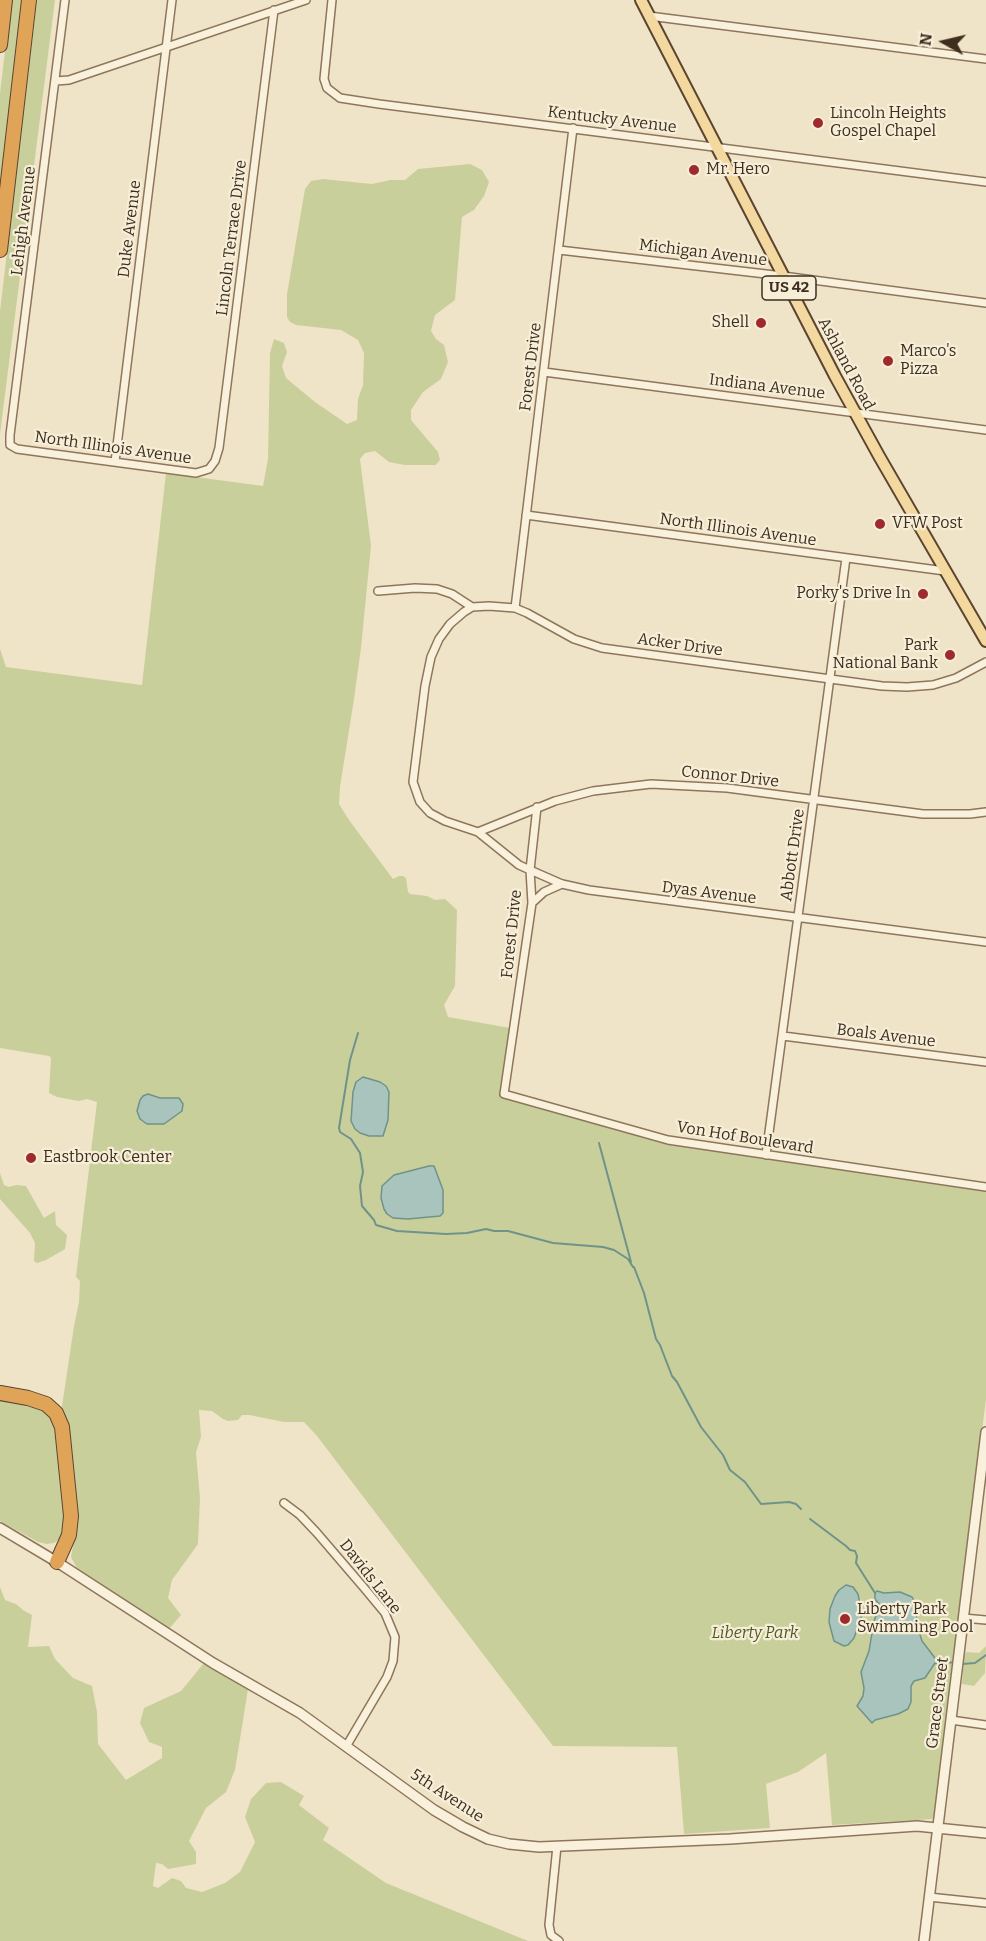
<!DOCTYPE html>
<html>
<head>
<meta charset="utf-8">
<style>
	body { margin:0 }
	#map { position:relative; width:986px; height:1941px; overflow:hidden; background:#f0e4c8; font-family:Bitter,serif }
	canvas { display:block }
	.north { position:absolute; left:914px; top:12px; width:60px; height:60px; -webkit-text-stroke:4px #f7eed8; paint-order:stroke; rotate:278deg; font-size:16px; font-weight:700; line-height:24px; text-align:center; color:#3d2e20 }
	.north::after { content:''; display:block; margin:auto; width:21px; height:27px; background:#3d2e20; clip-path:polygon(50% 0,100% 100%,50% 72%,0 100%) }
</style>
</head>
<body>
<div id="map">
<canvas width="986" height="1941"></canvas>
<div class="north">N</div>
</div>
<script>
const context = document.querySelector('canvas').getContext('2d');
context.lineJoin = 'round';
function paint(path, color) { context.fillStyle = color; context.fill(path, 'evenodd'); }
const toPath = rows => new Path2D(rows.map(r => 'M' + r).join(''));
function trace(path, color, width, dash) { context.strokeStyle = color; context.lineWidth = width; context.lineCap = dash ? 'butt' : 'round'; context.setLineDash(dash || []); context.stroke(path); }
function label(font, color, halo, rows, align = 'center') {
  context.font = font + ' Bitter,serif'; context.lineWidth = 4.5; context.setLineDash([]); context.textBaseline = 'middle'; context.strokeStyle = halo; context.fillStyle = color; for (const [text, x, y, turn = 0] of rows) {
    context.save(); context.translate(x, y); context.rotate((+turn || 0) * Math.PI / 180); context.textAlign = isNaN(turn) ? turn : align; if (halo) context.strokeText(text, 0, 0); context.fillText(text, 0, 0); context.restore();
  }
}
const green = toPath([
	[11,0,23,0,4,167,0,186,0,93],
	[37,0,55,0,0,434,0,311],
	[470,164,482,170,489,182,484,196,474,210,462,217,455,300,435,315,431,331,436,339,444,345,448,362,441,379,423,392,411,410,411,420,438,452,440,460,436,465,405,465,389,462,375,451,365,453,360,459,371,546,361,648,354,699,340,787,339,804,349,820,393,879,399,876,403,876,406,878,408,892,410,894,427,896,435,900,445,899,457,910,455,986,444,1005,448,1017,510,1028,501,1097,675,1145,986,1191,986,1399,934,1819,832,1825,826,1753,798,1772,766,1784,770,1828,684,1834,677,1747,553,1746,317,1436,304,1422,284,1422,249,1415,242,1415,238,1420,228,1421,223,1419,212,1411,199,1410,201,1437,196,1452,200,1498,198,1544,172,1580,168,1598,181,1615,169,1629,77,1568,71,1557,76,1528,76,1494,69,1430,62,1406,74,1326,79,1302,80,1281,76,1277,97,1102,87,1099,79,1101,57,1097,49,1093,51,1058,49,1056,0,1048,0,649,6,667,142,685,166,473,263,486,268,459,270,353,274,339,284,343,287,352,282,366,286,378,315,402,347,424,357,420,358,399,363,385,364,353,358,340,341,330,296,325,290,322,287,317,287,294,305,189,311,181,323,179,372,184,390,180,405,180,418,169],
	[0,1173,4,1185,9,1187,16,1185,26,1186,44,1218,55,1211,56,1225,67,1235,65,1249,46,1260,37,1263,34,1261,35,1243,30,1233,0,1199],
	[0,1399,32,1406,41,1409,49,1416,54,1425,57,1434,64,1505,63,1532,60,1539,54,1543,47,1544,38,1542,0,1521],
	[0,1587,5,1600,16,1604,23,1610,32,1615,28,1647,49,1646,55,1659,73,1678,92,1686,97,1712,98,1744,126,1780,162,1758,162,1747,149,1742,140,1723,144,1708,181,1691,204,1663,248,1689,235,1770,226,1792,206,1808,189,1841,196,1852,196,1864,168,1869,162,1864,156,1863,153,1886,158,1888,172,1878,181,1881,186,1888,202,1892,225,1883,240,1872,255,1842,245,1817,251,1799,266,1783,281,1782,304,1796,299,1805,329,1828,323,1840,386,1883,528,1941,0,1941],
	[986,1646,985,1673,974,1686,962,1684,964,1654,967,1652,979,1653]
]);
const water = toPath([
	[363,1077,380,1082,386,1086,389,1092,388,1120,383,1136,369,1136,360,1133,355,1129,351,1121,353,1092,356,1082,363,1077],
	[148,1094,160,1098,179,1098,183,1104,182,1111,164,1124,147,1124,140,1119,137,1111,140,1100,143,1096,148,1094],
	[429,1166,434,1166,443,1190,443,1213,440,1216,408,1219,393,1218,387,1214,384,1209,381,1198,382,1186,394,1175,429,1166],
	[846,1585,853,1587,858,1594,862,1615,854,1638,848,1645,844,1646,834,1641,829,1622,830,1609,835,1596,839,1590,846,1585],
	[877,1591,884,1593,900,1592,912,1597,916,1604,917,1625,922,1641,935,1658,946,1660,946,1666,943,1668,935,1663,925,1678,914,1681,911,1686,911,1702,908,1709,898,1714,875,1720,872,1723,857,1706,863,1696,864,1688,861,1672,869,1651,874,1621,880,1605,875,1599,875,1593,877,1591]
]);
const stream = toPath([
	[358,1033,350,1060,339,1128,340,1132,351,1139,360,1153,363,1172,360,1186,362,1206,374,1220,376,1225,397,1231,446,1234,467,1233,486,1229,494,1231,508,1231,553,1243,603,1247,614,1250,628,1259,633,1267],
	[599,1143,631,1262],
	[634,1267,644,1293,656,1339,660,1345,672,1376,677,1382,701,1427,723,1455,730,1470,745,1482,761,1504,789,1502,796,1504,801,1509],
	[810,1519,846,1546,850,1550,855,1551,857,1556,856,1563,875,1593],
	[946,1662,956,1663],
	[962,1664,975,1663,986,1655]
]);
const minor = toPath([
	[65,0,10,435,10,445,17,449,196,473,209,469,215,461,219,448,274,10],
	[332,0,324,79,327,88,340,98,379,104,986,182],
	[649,16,986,59],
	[56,81,69,80,306,0],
	[559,250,783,276,986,303],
	[544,372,986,430],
	[115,462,172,0],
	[526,515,945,571],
	[378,591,415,588,437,589,452,594,472,607],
	[515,608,573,128],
	[986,662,956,678,933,685,907,687,882,686,602,648,574,639,527,613,515,608,489,606,472,607,464,612,450,624,439,639,431,657,425,686,413,782,420,802,430,813,445,821,478,832,519,865,530,870,532,903,504,1094,668,1140,986,1187],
	[537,807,530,870,562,884,589,890,986,942],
	[478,832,555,801,593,791,651,784,727,788,923,814,970,814,986,812],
	[532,903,544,892,562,884],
	[783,1036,986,1062],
	[766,1155,846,558],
	[284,1503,300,1515,317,1533,365,1589,385,1613,395,1637,393,1661,387,1677,347,1745],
	[963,1618,986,1620],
	[951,1720,986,1725],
	[557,1846,549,1925,551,1935,559,1941],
	[929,1897,986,1903]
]);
const tertiary = toPath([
	[0,1528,57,1562,213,1663,300,1713,434,1810,463,1827,488,1839,509,1844,539,1847,730,1839,917,1826,986,1833],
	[924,1941,986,1432]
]);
const primary = toPath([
	[641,0,835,376,879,456,986,641]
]);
const motorway = toPath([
	[0,45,5,0],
	[0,250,29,0],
	[0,1393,28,1398,46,1404,56,1413,62,1427,71,1516,69,1535,57,1562]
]);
const markers = [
	[818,123,6,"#9e2a2b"],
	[694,170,6,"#9e2a2b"],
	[761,323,6,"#9e2a2b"],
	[888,361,6,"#9e2a2b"],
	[880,524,6,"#9e2a2b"],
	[923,594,6,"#9e2a2b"],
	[950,655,6,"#9e2a2b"],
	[31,1158,6,"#9e2a2b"],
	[845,1619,6,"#9e2a2b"]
];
const shields = [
	[789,288,54]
];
const shieldNames = [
	["US 42",789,288]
];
const poiNames = [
	["Lincoln Heights",830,114],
	["Gospel Chapel",830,132],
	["Mr. Hero",706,170],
	["Shell",749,323,"right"],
	["Marco's",900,352],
	["Pizza",900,370],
	["VFW Post",892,524],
	["Porky's Drive In",911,594,"right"],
	["Park",938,646,"right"],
	["National Bank",938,664,"right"],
	["Eastbrook Center",43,1158],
	["Liberty Park",857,1610],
	["Swimming Pool",857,1628]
];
const streetNames = [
	["Kentucky Avenue",612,120,7],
	["Lehigh Avenue",24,221,-83],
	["Duke Avenue",130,229,-83],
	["Lincoln Terrace Drive",232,238,-83],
	["Michigan Avenue",703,253,7],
	["Ashland Road",846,364,62],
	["Forest Drive",531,367,-83],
	["Indiana Avenue",767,387,7],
	["North Illinois Avenue",113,448,8],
	["North Illinois Avenue",738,530,8],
	["Acker Drive",680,645,8],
	["Connor Drive",730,777,6],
	["Abbott Drive",793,855,-82],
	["Dyas Avenue",709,893,7],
	["Forest Drive",512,934,-84],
	["Boals Avenue",886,1036,7],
	["Von Hof Boulevard",745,1138,9],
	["Davids Lane",370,1577,52],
	["Grace Street",938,1703,-83],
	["5th Avenue",447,1796,33]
];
const parkNames = [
	["Liberty Park",755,1634]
];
paint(green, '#c9cf9b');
paint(water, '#a9c4bc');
trace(water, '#6f938a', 1.5);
trace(stream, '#6f938a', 2);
trace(minor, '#8d765c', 10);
trace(tertiary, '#8d765c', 12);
trace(primary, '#5b4430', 14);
trace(motorway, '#5b4430', 16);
trace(minor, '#faf1dc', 7);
trace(tertiary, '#faf1dc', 9);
trace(primary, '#f3d9a0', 10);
trace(motorway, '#e0a458', 14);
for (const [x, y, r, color] of markers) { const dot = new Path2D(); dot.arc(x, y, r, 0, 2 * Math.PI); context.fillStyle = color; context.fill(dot); trace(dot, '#f7eed8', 2); }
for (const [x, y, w] of shields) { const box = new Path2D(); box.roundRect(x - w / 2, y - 12, w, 24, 4.5); context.fillStyle = '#f7eed8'; context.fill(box); trace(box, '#3d2e20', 1.5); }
label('bold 15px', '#3d2e20', null, shieldNames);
label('16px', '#3d2e20', '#f7eed8', poiNames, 'left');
label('16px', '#3d2e20', '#f7eed8', streetNames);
label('italic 16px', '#4d5a26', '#f7eed8', parkNames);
</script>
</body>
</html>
